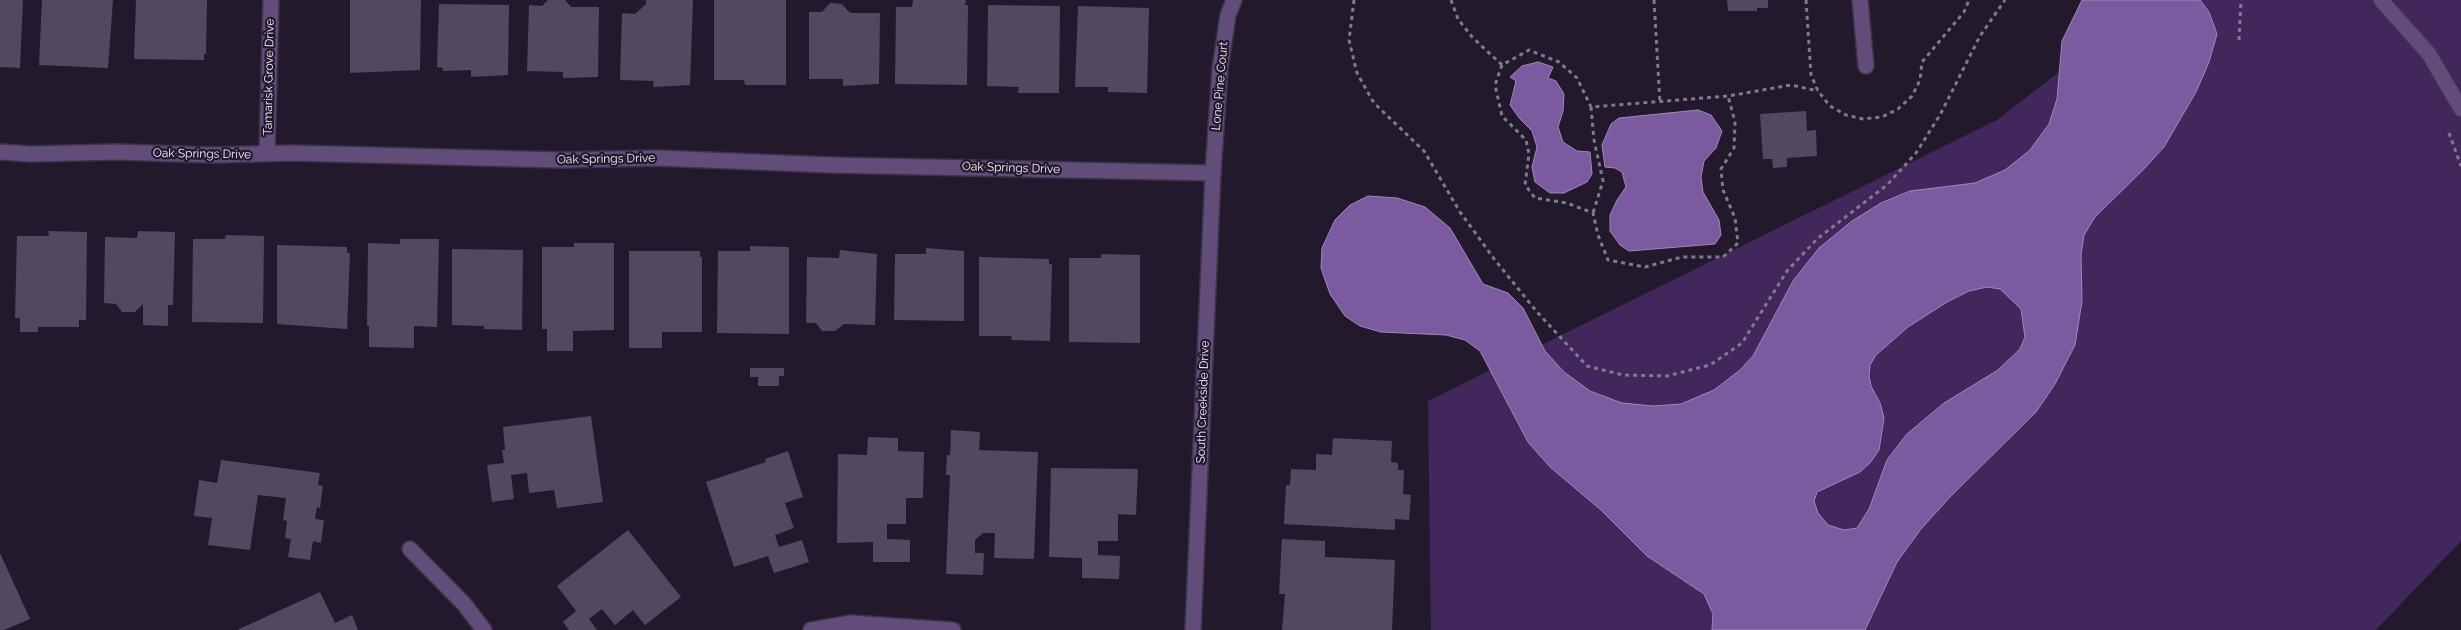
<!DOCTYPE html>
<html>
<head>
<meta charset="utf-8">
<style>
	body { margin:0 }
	canvas { display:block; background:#22192d }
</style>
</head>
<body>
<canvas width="2461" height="630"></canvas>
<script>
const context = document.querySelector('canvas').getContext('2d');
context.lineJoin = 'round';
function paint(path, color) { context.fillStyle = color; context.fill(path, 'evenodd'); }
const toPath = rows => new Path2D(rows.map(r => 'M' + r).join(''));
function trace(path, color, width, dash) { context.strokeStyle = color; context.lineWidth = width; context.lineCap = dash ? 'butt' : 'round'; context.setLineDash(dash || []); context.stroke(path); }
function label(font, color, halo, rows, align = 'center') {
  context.font = font + ' Raleway,sans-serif'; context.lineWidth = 4.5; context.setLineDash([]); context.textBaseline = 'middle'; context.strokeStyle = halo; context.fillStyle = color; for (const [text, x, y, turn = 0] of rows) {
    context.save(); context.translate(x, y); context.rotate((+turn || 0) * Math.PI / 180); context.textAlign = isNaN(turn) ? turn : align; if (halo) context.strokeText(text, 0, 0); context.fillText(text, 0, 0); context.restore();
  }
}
const green = toPath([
	[2152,0,2461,0,2461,541,2376,630,1431,630,1428,401,1997,120]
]);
const water = toPath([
	[2082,0,2200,0,2209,12,2217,34,2209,62,2196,92,2164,147,2143,170,2095,217,2084,235,2081,255,2082,301,2075,345,2055,384,2036,412,1950,497,1921,529,1897,562,1865,630,1712,630,1713,614,1704,594,1647,556,1601,510,1550,467,1528,442,1480,351,1465,340,1446,335,1381,332,1360,326,1345,316,1330,294,1321,268,1322,248,1335,220,1350,205,1368,196,1397,198,1425,207,1450,228,1483,284,1508,293,1523,308,1545,351,1564,372,1590,391,1622,403,1653,406,1681,404,1714,390,1740,370,1753,356,1793,281,1819,248,1852,221,1881,203,1910,191,1975,183,2005,170,2030,150,2049,124,2057,99,2062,41,2082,0],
	[1987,287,2000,289,2021,309,2025,337,2020,349,1998,370,1944,403,1907,434,1887,460,1869,509,1857,528,1844,530,1828,525,1818,513,1814,501,1817,492,1860,472,1870,463,1879,450,1884,418,1880,403,1871,386,1869,376,1870,365,1876,355,1908,327,1947,302,1969,291,1987,287],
	[1538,62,1553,67,1548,78,1556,81,1564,94,1563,111,1558,127,1563,142,1577,151,1590,152,1592,174,1587,182,1564,193,1550,193,1535,182,1532,167,1537,147,1532,131,1520,119,1510,105,1516,81,1510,77,1522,66,1538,62],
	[1698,110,1711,115,1722,131,1716,148,1704,161,1701,177,1703,192,1719,220,1721,235,1715,244,1629,251,1620,245,1610,231,1610,215,1617,200,1626,187,1622,172,1615,168,1605,167,1602,145,1611,124,1619,118,1698,110]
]);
const building = toPath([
	[0,0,23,0,20,68,0,67],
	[42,0,113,0,108,68,39,65],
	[136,0,207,0,206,54,204,54,204,60,134,59],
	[350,0,421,0,420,70,350,73],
	[548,0,565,0,571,7,599,7,598,77,563,78,563,72,527,71,529,5,542,6],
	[646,0,693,0,690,85,653,87,654,81,620,80,622,13,635,14,646,4],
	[714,0,786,0,786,85,745,85,744,80,714,80],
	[913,0,966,0,965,5,968,5,967,85,895,84,896,7,912,7],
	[1727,0,1768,0,1768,8,1757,8,1757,11,1728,11],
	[830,3,842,4,850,13,880,13,879,84,843,86,843,79,809,79,809,12,822,12],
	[439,4,509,5,508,75,471,77,471,70,443,71,443,68,437,67],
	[988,5,1060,6,1059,93,1018,93,1019,87,987,86],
	[1078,6,1149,8,1147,93,1108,92,1108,87,1075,87],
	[1806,111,1807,131,1816,130,1817,156,1787,158,1787,167,1773,168,1772,159,1763,159,1760,114],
	[48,231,87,232,86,320,79,320,79,327,38,327,38,332,20,332,20,318,15,318,17,236,49,236],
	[138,231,175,232,173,305,168,305,168,326,143,325,143,304,135,312,122,312,116,304,104,303,105,237,137,238],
	[226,235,264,236,263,323,192,322,193,239,225,239],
	[400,239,439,239,437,327,414,326,414,348,369,347,369,326,367,326,368,243,400,244],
	[574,243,614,243,614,330,573,331,573,351,547,351,547,329,542,329,542,247,574,247],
	[277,245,347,247,347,253,350,253,347,329,277,324],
	[750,246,789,247,789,334,717,333,718,251,750,251],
	[926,248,964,251,964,321,894,320,895,254,926,254],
	[452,249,523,250,522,330,484,329,484,326,452,325],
	[840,250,877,254,875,325,844,324,835,331,822,331,816,323,806,323,807,257,839,258],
	[629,251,700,251,700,257,702,257,702,332,662,332,662,348,629,348],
	[1101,254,1140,255,1140,343,1069,342,1069,258,1101,258],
	[979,257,1049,259,1049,264,1052,264,1050,341,1012,340,1011,336,979,336],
	[750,368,784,368,784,376,779,376,779,386,758,386,758,377,750,377],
	[591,416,603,502,557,508,554,490,529,493,527,473,511,475,514,499,492,502,487,465,504,463,502,450,505,450,503,427],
	[951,430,980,432,979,450,1038,452,1034,559,994,558,995,533,983,533,975,540,975,553,984,553,983,575,946,574,950,475,946,475,947,455,950,455],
	[868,437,898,438,898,451,924,452,923,498,906,498,906,524,887,524,887,539,910,540,910,562,873,562,873,542,837,543,838,454,867,455],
	[1333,438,1392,441,1391,462,1398,463,1398,470,1404,470,1403,494,1411,495,1409,520,1395,519,1395,530,1284,524,1286,485,1290,485,1291,469,1316,470,1316,454,1332,455],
	[788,451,803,497,785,503,794,528,775,535,779,547,802,540,809,562,774,573,768,556,734,567,706,482,766,462,765,459],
	[221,460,320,473,318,485,323,486,320,508,317,507,315,519,324,520,321,543,313,541,310,560,288,557,291,539,285,538,287,521,283,520,286,498,258,495,250,550,208,545,212,518,194,516,199,480,217,483],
	[1051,468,1138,469,1136,515,1118,514,1118,541,1098,541,1098,555,1120,556,1119,579,1082,578,1082,558,1049,557],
	[628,530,681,597,645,625,633,610,615,625,602,609,589,619,597,630,569,630,563,622,576,611,557,586],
	[1282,539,1325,541,1325,557,1395,560,1392,630,1282,630,1285,594,1279,594],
	[0,553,30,619,4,630,0,630],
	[320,592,335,623,352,615,358,630,237,630]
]);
const path = toPath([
	[1354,0,1349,40,1357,73,1374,103,1424,151,1460,212,1495,260,1537,312,1587,366,1623,375,1667,376,1710,365,1742,343,1787,271,1817,239,1887,185,1916,153,1940,115,1980,36,2005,0],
	[1451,0,1458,19,1473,38,1502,65,1529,50,1559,62,1577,78,1591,107,1728,96,1791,85,1818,91],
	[1654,0,1660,103],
	[1806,0,1811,75,1818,91,1830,106,1846,115,1863,119,1882,117,1898,109,1912,96,1920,80,1922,62,1964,12,1969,0],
	[2239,40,2241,0],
	[1502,65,1495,85,1502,116,1526,140,1529,154,1525,185,1535,198,1567,203,1593,213,1598,235,1608,260,1645,267,1682,257,1723,257,1738,243,1735,218,1723,190,1721,169,1734,148,1735,122,1728,96],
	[1591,107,1594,140,1603,181,1593,213],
	[2449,133,2461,166]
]);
const minor = toPath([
	[1860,0,1866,66],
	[2381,0,2429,54,2461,109],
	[0,152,31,154,117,152,213,155,293,153,560,160,657,158,830,165,1213,173],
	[267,154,271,0],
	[410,549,464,604,484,630],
	[811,630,851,623,953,630],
	[1193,630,1213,173,1220,69,1228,15,1234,0]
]);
const streetNames = [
	["Tamarisk Grove Drive",269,77,-89],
	["Lone Pine Court",1220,86,-85],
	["Oak Springs Drive",202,154,1],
	["Oak Springs Drive",606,159,-1],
	["Oak Springs Drive",1011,168,2],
	["South Creekside Drive",1203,402,-88]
];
paint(green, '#42275d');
paint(water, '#7b5aa0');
trace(water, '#a087bc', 1);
paint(building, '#52485f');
trace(minor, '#3b3346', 18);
trace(path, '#817a8b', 3, [4, 4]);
trace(minor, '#614c7a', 15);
label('12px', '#f5effd', '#22192d', streetNames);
</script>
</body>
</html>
